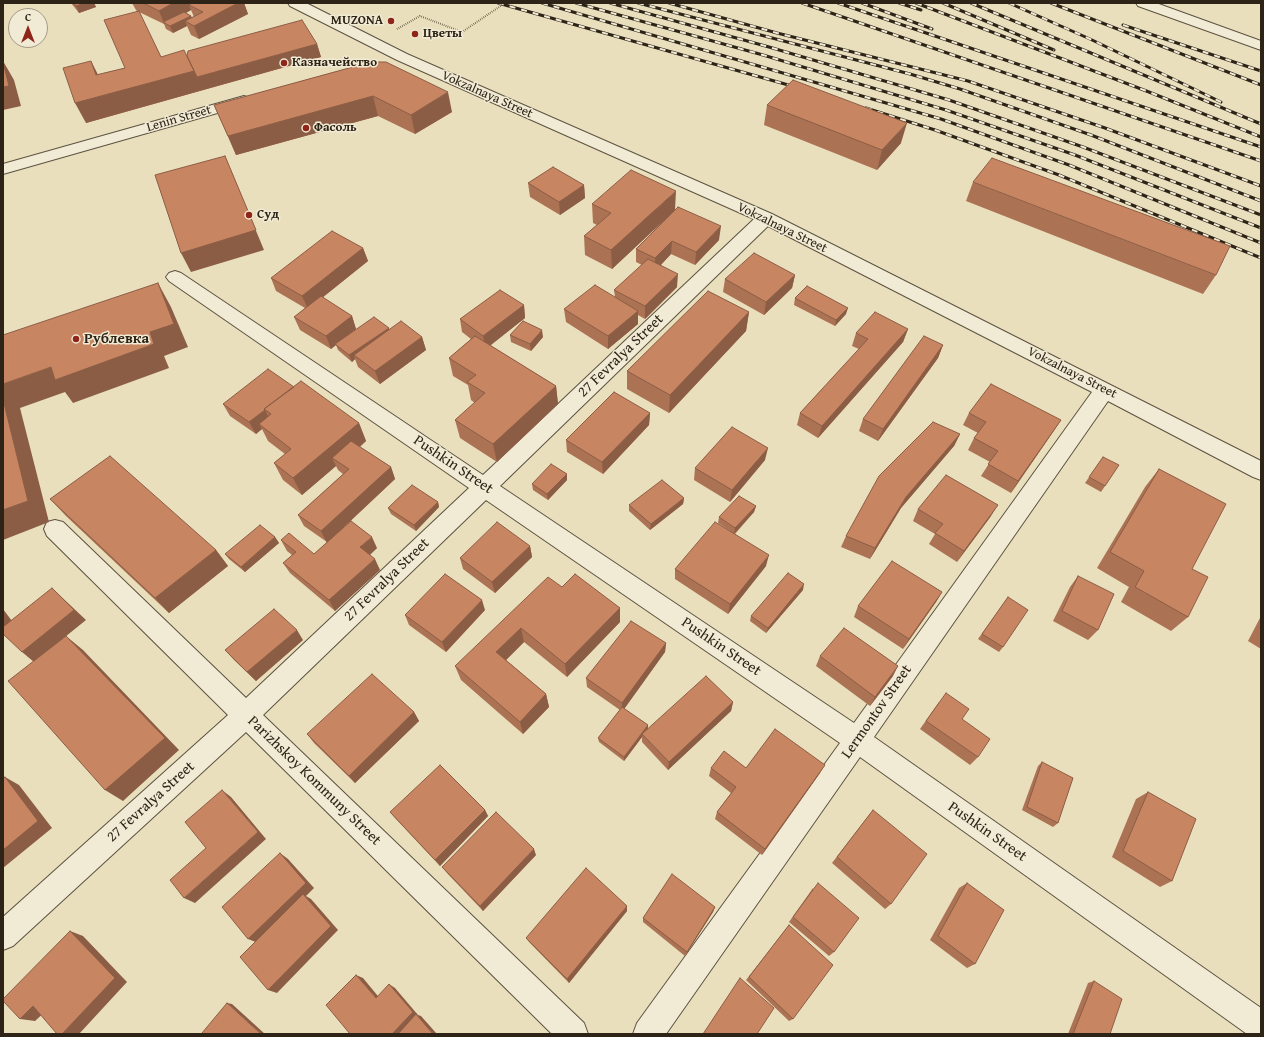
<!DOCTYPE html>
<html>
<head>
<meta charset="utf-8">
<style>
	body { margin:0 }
	#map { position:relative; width:1264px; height:1037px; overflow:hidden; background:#e9dfbd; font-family:"Gentium Book Plus",serif }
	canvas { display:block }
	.frame { position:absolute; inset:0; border:4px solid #2d2316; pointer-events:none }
	.north { position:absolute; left:8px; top:8px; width:40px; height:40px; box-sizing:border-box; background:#f1ead4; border:1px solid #a39a88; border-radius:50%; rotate:0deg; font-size:11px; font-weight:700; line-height:16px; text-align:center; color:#2d2316 }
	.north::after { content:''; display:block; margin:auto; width:14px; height:18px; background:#8f2418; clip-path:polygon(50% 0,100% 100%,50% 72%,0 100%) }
</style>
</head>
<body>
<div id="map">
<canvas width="1264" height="1037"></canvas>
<div class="frame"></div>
<div class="north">С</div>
</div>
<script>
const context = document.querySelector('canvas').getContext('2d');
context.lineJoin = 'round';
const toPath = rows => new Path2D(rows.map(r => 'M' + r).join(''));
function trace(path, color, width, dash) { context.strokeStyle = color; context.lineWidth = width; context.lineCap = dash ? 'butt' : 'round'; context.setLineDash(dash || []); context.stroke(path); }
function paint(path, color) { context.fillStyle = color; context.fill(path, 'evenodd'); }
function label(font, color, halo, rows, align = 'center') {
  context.font = font + ' "Gentium Book Plus",serif'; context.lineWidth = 3; context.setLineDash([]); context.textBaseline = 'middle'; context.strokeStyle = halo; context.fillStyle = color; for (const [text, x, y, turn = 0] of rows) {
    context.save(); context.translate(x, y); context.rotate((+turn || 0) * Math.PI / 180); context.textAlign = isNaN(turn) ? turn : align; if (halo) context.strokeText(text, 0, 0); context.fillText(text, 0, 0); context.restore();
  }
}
const path = toPath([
	[397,29,420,16,462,32]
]);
const minor = toPath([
	[288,3,306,3,407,54,772,214,1261,461,1261,480,1253,477,1108,401,874,737,1261,1008,1261,1034,1247,1034,860,757,666,1034,633,1034,637,1023,840,743,486,500,263,715,584,1023,588,1034,552,1034,246,732,13,946,3,950,3,917,228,715,47,536,44,529,47,522,55,520,63,522,246,698,469,488,169,281,166,277,169,273,175,271,181,273,483,475,754,219,397,60,290,6,288,3],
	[768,226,1092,392,854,723,500,486,768,226],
	[1136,3,1156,3,1261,41,1261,50,1138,6,1136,3],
	[244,96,249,98,252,101,249,104,3,174,3,164,244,96]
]);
const rail = toPath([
	[498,3,799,88],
	[542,3,941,119,1069,165,1261,243],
	[576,3,763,55,946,110,1075,155,1261,228],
	[610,3,769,47,949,100,1083,147,1261,215],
	[638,3,910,74,960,89,1091,135,1261,201],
	[669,3,777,33,968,81,1105,128,1261,186],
	[802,3,1261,161],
	[838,3,1261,147],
	[862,3,932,29],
	[899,3,921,10],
	[916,3,1149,92,1261,137],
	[943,3,1054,50],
	[971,3,1261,124],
	[1009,3,1090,39,1221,102],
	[1051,3,1261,85],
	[1123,25,1261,71],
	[866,108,935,130,1059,175,1261,258]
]);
const pathBridge = toPath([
	[462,32,505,3]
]);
const wall = toPath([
	[71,3,94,3,96,7,79,13],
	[132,3,244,3,248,14,199,39,191,35,187,26,173,33,166,29,164,24,139,12,161,57,187,56,317,44,321,57,86,123,91,61,98,75,125,68,137,11,136,10],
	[191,10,194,17,192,18,191,16,186,13],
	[371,62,452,112,415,134,378,116,236,155,214,105],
	[767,105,901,143,877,170,764,125],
	[973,182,1216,275,1203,294,966,201],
	[528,183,584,185,585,198,560,215,530,197],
	[592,204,675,210,719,240,695,265,671,254,661,265,677,287,645,319,638,315,638,324,608,349,566,322,564,309,615,297,614,290,642,265,636,262,636,249,668,217,612,269,585,255,584,236,597,225,593,223],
	[363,248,368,261,322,298,352,316,356,329,349,334,389,329,422,337,426,350,380,384,358,367,355,359,352,362,338,350,336,345,331,349,300,330,294,317,305,308,276,291,271,278],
	[795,275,792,288,764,315,723,292,725,279],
	[795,298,846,314,835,326,794,305],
	[524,305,525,318,490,345,556,386,558,404,497,462,460,438,455,420,475,403,471,400,468,385,453,376,449,358,471,339,462,332,460,319],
	[749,312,746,331,669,413,627,389,627,371],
	[908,329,903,342,818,438,797,425,800,413,859,349,852,346,856,333],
	[510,335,543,337,531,351,511,342],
	[943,345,938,358,878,441,859,431,863,419],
	[294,387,359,423,366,441,360,447,391,467,395,479,329,541,377,548,370,555,380,570,335,611,290,573,283,563,292,555,287,551,281,540,314,554,327,542,304,526,298,515,343,474,338,470,336,466,302,495,283,480,274,463,285,454,268,441,262,429,256,434,230,416,223,404],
	[650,413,649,425,603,474,567,452,566,440],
	[969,413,1061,420,1053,432,1011,493,981,476,990,462,968,450,974,438,978,433,963,425],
	[960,434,954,446,901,508,870,559,841,547,846,536],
	[1103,457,1105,486,1101,492,1085,483],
	[765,460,730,502,694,480,695,468],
	[1159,469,1192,569,1188,617,1171,631,1121,602,1129,587,1097,568,1145,487],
	[567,474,567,480,548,500,533,490,532,484],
	[684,498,683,504,650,530,629,511,629,505],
	[50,499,216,550,228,566,169,613,66,516],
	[438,502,439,507,416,531,391,514,388,508],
	[756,506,754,512,735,534,766,566,728,614,675,579,675,569,730,531,718,523,719,517],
	[918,509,991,516,957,562,929,544,935,534,913,521],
	[275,537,279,543,245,572,229,559,225,554],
	[530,546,532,557,495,593,463,569,460,558],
	[1078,576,1098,630,1088,640,1053,621,1070,587],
	[562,587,620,608,620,622,567,677,524,642,506,660,546,694,549,707,523,734,461,680,455,666],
	[803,590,766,633,750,621,751,616],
	[942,592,936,602,903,649,854,617,858,606],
	[1008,597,1003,647,999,652,978,639],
	[485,610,446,652,409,625,405,615],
	[1261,616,1261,649,1248,641],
	[303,640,256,681,234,660,225,650],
	[666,643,665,652,624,709,648,725,648,729,733,702,731,711,668,770,642,742,642,737,624,761,599,742,598,738,620,710,587,687,586,678],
	[820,656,893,676,870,706,816,666],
	[939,702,962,719,978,757,970,765,920,729],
	[414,712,419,721,355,783,314,743,307,734],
	[1042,762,1058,823,1053,827,1022,810,1038,766],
	[711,768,746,768,820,773,762,855,715,819,717,812,731,793,709,776],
	[1148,792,1172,881,1160,887,1112,857,1136,799],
	[485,810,488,816,440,866,396,819,390,812],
	[873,810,891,904,885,909,832,863],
	[536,855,483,911,447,873,442,867],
	[967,883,975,964,967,968,930,940,959,888],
	[813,888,834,952,829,956,789,922],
	[715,907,713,912,685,956,643,922,643,918],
	[627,911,569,983,529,942,526,938],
	[789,925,793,1019,789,1021,746,980],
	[1094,981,1110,1034,1068,1034,1088,983]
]);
const shadedWall = toPath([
	[85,3,94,3,96,7,79,13,76,6],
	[173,3,203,3,189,5,191,10,166,24,164,23,159,11],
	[238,3,244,3,248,14,199,39,194,26],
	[191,16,194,22,185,21,187,26,173,33,170,26],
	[317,44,321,57,203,90,197,77],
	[3,61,14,80,21,106,3,110],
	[91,61,101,81,194,71,203,90,86,123,75,103,96,75],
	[448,92,452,112,415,134,411,115],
	[373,96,378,116,236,155,228,136],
	[907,123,901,143,877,170,882,150],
	[225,156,264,250,191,272,181,253],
	[584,185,585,198,560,215,559,202],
	[676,191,675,210,612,269,611,250],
	[721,226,719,240,695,265,696,252],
	[672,241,671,254,655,271,655,258],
	[363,248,368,261,308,309,302,296],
	[678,274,677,287,645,319,645,306],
	[795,275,792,288,764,315,766,302],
	[158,283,171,307,188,347,164,356,169,368,73,403,65,392,20,408,49,522,3,540,3,384,150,332],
	[524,305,525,318,486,349,483,336],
	[848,308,846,314,835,326,836,320],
	[638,311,638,324,608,349,608,336],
	[749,312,746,331,669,413,670,395],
	[352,316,356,329,336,345,335,344,336,345,331,349,326,336],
	[389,328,391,335,354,355,355,359,352,362,349,355],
	[908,329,903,342,818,438,822,426],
	[542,330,543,337,531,351,530,344],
	[422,337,426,350,380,384,375,371],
	[943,345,938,358,878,441,883,429],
	[556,386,558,404,497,462,493,444],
	[265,410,271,422,259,424,262,429,256,434,249,422],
	[650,413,649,425,603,474,602,462],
	[1061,420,1053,432,1011,493,1018,481],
	[359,423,366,441,340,463,332,458,336,466,302,495,293,478],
	[960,434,954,446,901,508,870,559,875,548,906,497],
	[768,448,765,460,730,502,732,490],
	[391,467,395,479,327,543,321,531],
	[567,474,567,480,548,500,547,494],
	[684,498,683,504,650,530,651,524],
	[438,502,439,507,416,531,414,525],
	[998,505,991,516,957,562,964,551],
	[756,506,754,512,734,534,735,528],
	[275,537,279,543,245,572,241,567],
	[372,537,377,548,366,558,360,547],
	[530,546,532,557,495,593,492,582],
	[216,550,228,566,169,613,155,598],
	[769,555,766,566,728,614,730,604],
	[375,559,380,570,335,611,329,600],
	[804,584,803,590,766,633,768,628],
	[52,588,86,620,34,662,22,652],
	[942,592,936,602,903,649,909,639],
	[482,600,485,610,446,652,442,642],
	[620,608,620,622,567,677,565,664],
	[3,609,12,621,3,627],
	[521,628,524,642,500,666,496,652],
	[297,630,303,640,256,681,247,672],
	[66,636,83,650,179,750,123,801,105,790],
	[666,643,665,652,622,712,622,703],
	[898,666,893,676,870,706,875,697],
	[546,694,549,707,523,734,520,722],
	[733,702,731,711,668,770,669,762],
	[414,712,419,721,355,783,349,776],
	[648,725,648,730,642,734,642,737,624,761,624,757],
	[825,765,820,773,762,855,765,849],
	[5,777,19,785,52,828,3,868],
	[222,790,231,797,266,839,195,903,184,898,258,832],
	[485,810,488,816,440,866,435,860],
	[534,849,536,855,483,911,480,906],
	[280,853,288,859,314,888,306,896,311,899,338,930,277,993,268,990,258,943,248,939],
	[627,906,627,911,569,983,567,979],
	[715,907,713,912,685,956,687,952],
	[70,931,83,936,127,982,79,1034,62,1034],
	[356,975,363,978,382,1001,376,998],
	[389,984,395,988,418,1015,421,1016,437,1034,392,1034],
	[227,1003,232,1004,265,1034,261,1034],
	[33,1006,48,1009,35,1021,20,1019]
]);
const building = toPath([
	[74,3,85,3,76,6,74,3],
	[143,3,173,3,159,11,143,3],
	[192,3,238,3,194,26,185,21,203,12,189,5,192,3],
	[139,11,161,57,184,50,194,71,75,103,63,68,91,61,96,75,125,68,104,20,139,11],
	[184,12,191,16,170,26,163,22,184,12],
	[302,20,317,44,197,77,187,56,188,51,302,20],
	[3,62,9,86,3,87,3,62],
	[371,62,386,62,448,92,411,115,373,96,228,136,214,105,371,62],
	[793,80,907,123,882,150,767,105,793,80],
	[225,156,256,230,181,253,155,175,225,156],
	[992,158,1230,246,1216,275,973,182,992,158],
	[553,167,584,185,559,202,528,183,553,167],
	[631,170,676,191,611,250,584,236,611,213,592,204,631,170],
	[678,207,721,226,696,252,672,241,655,258,636,249,678,207],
	[332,231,363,248,302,296,271,278,332,231],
	[754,253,795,275,766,302,725,279,754,253],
	[648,259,678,274,645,306,614,290,648,259],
	[158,283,174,324,150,332,154,344,55,380,51,367,3,384,3,335,158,283],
	[595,285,638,311,608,336,564,309,595,285],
	[807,286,848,308,836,320,795,298,807,286],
	[500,290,524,305,483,336,460,319,500,290],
	[708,291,749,312,670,395,627,371,708,291],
	[321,296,352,316,326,336,294,317,321,296],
	[875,312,908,329,822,426,800,413,868,339,856,333,875,312],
	[374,317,389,328,349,355,335,344,374,317],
	[401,321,422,337,375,371,354,355,401,321],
	[523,321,542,330,530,344,510,335,523,321],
	[475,336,556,386,493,444,455,420,485,393,467,382,476,375,449,358,475,336],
	[924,336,943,345,883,429,863,419,924,336],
	[268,369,294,387,264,409,265,410,249,422,223,404,268,369],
	[301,381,359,423,293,478,274,463,291,449,259,424,271,414,264,409,301,381],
	[991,384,1061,420,1018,481,988,464,998,451,974,438,986,422,969,413,991,384],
	[614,392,650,413,602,462,566,440,614,392],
	[3,399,28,501,3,510,3,399],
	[933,422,960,434,906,497,875,548,846,536,879,476,933,422],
	[732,427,768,448,732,490,695,468,732,427],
	[351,441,391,467,321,531,298,515,349,469,332,458,351,441],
	[110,456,216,550,155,598,50,499,110,456],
	[1103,457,1119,465,1105,486,1089,477,1103,457],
	[551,464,567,474,547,494,532,484,551,464],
	[1159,469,1226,504,1192,569,1208,577,1188,617,1135,587,1144,571,1110,552,1159,469],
	[946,475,998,505,964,551,935,533,943,524,918,509,946,475],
	[662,480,684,498,651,524,629,505,662,480],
	[412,485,438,502,414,525,388,508,412,485],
	[739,496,756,506,735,528,719,517,739,496],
	[351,521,372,537,360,547,375,559,329,600,283,563,296,552,281,540,289,533,314,554,351,521],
	[497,522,530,546,492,582,460,558,497,522],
	[715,522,769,555,730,604,675,569,715,522],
	[260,525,275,537,241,567,225,554,260,525],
	[892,561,942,592,909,639,858,606,892,561],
	[788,573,804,584,768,628,751,616,788,573],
	[445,574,482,600,442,642,405,615,445,574],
	[575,574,620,608,565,664,521,628,496,652,546,694,520,722,455,666,548,577,562,587,575,574],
	[1078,576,1114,594,1098,630,1062,611,1078,576],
	[52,588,74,610,22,652,3,634,3,627,52,588],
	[1008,597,1028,610,1003,647,982,634,1008,597],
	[274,609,297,630,247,672,225,650,274,609],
	[631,621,666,643,622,703,586,678,631,621],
	[844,628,898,666,875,697,820,656,844,628],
	[66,636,165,738,105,790,8,681,66,636],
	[372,674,414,712,349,776,307,734,372,674],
	[706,676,733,702,669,762,642,734,706,676],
	[946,693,969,709,962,719,990,739,978,757,926,721,946,693],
	[622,707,648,725,624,757,598,738,622,707],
	[775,729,825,765,765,849,717,812,736,787,711,768,724,751,746,768,775,729],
	[1042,762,1073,778,1058,823,1027,807,1042,762],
	[440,765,485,810,435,860,390,812,440,765],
	[5,777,38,821,3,850,3,779,5,777],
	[222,790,258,832,184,898,170,880,206,848,185,822,222,790],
	[1148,792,1196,819,1172,881,1123,851,1148,792],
	[873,810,927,854,891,904,837,857,873,810],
	[496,812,534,849,480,906,442,867,496,812],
	[280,853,306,883,248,939,222,907,280,853],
	[586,868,627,906,567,979,526,938,586,868],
	[672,874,715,907,687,952,643,918,672,874],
	[818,883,859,918,834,952,793,917,818,883],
	[967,883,1004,910,975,964,938,936,967,883],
	[303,894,331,926,268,990,240,957,303,894],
	[789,925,833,965,793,1019,749,977,789,925],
	[70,931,115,978,62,1034,57,1034,33,1006,20,1019,3,1001,3,999,70,931],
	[356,975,376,998,389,984,413,1012,392,1034,350,1034,326,1005,356,975],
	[740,978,774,1008,757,1034,703,1034,740,978],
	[1094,981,1122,999,1110,1034,1073,1034,1094,981],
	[227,1003,261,1034,202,1034,202,1033,227,1003],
	[416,1014,433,1034,398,1034,416,1014]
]);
const markers = [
	[391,21,4,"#8f2418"],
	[415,34,4,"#8f2418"],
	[284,63,4,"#8f2418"],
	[306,128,4,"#8f2418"],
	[249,215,4,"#8f2418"],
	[76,339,4,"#8f2418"]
];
const farPoinames = [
	["MUZONA",383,21,"right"],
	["Цветы",423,34],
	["Казначейство",292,63],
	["Фасоль",314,128],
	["Суд",257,215]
];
const farStreetnames = [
	["Vokzalnaya Street",487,95,24],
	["Lenin Street",179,119,-16],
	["Vokzalnaya Street",782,228,26],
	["Vokzalnaya Street",1072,373,27]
];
const poiNames = [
	["Рублевка",84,339]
];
const streetNames = [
	["27 Fevralya Street",621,356,-44],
	["Pushkin Street",453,465,34],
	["27 Fevralya Street",387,580,-44],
	["Pushkin Street",721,647,34],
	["Lermontov Street",877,712,-55],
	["Parizhskoy Kommuny Street",314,781,44],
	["27 Fevralya Street",151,802,-42],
	["Pushkin Street",987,832,35]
];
trace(minor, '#5c5240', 2);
trace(path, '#2d2316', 2, [0.5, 1.5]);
paint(minor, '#f1ead4');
trace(rail, '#2d2316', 3);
trace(rail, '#f1ead4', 2, [6]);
trace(pathBridge, '#2d2316', 2, [0.5, 1.5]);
paint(wall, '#ac7254');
paint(shadedWall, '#8c5d45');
paint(building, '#c88562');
trace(building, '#8c5d45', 1);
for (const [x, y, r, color] of markers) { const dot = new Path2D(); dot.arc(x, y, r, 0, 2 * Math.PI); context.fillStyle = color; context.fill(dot); trace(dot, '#f1ead4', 1.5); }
label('bold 13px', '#2d2316', '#f1ead4', farPoinames, 'left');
label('13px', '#2d2316', '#f1ead4', farStreetnames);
label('bold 15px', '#2d2316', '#f1ead4', poiNames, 'left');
label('15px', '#2d2316', '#f1ead4', streetNames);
</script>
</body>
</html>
